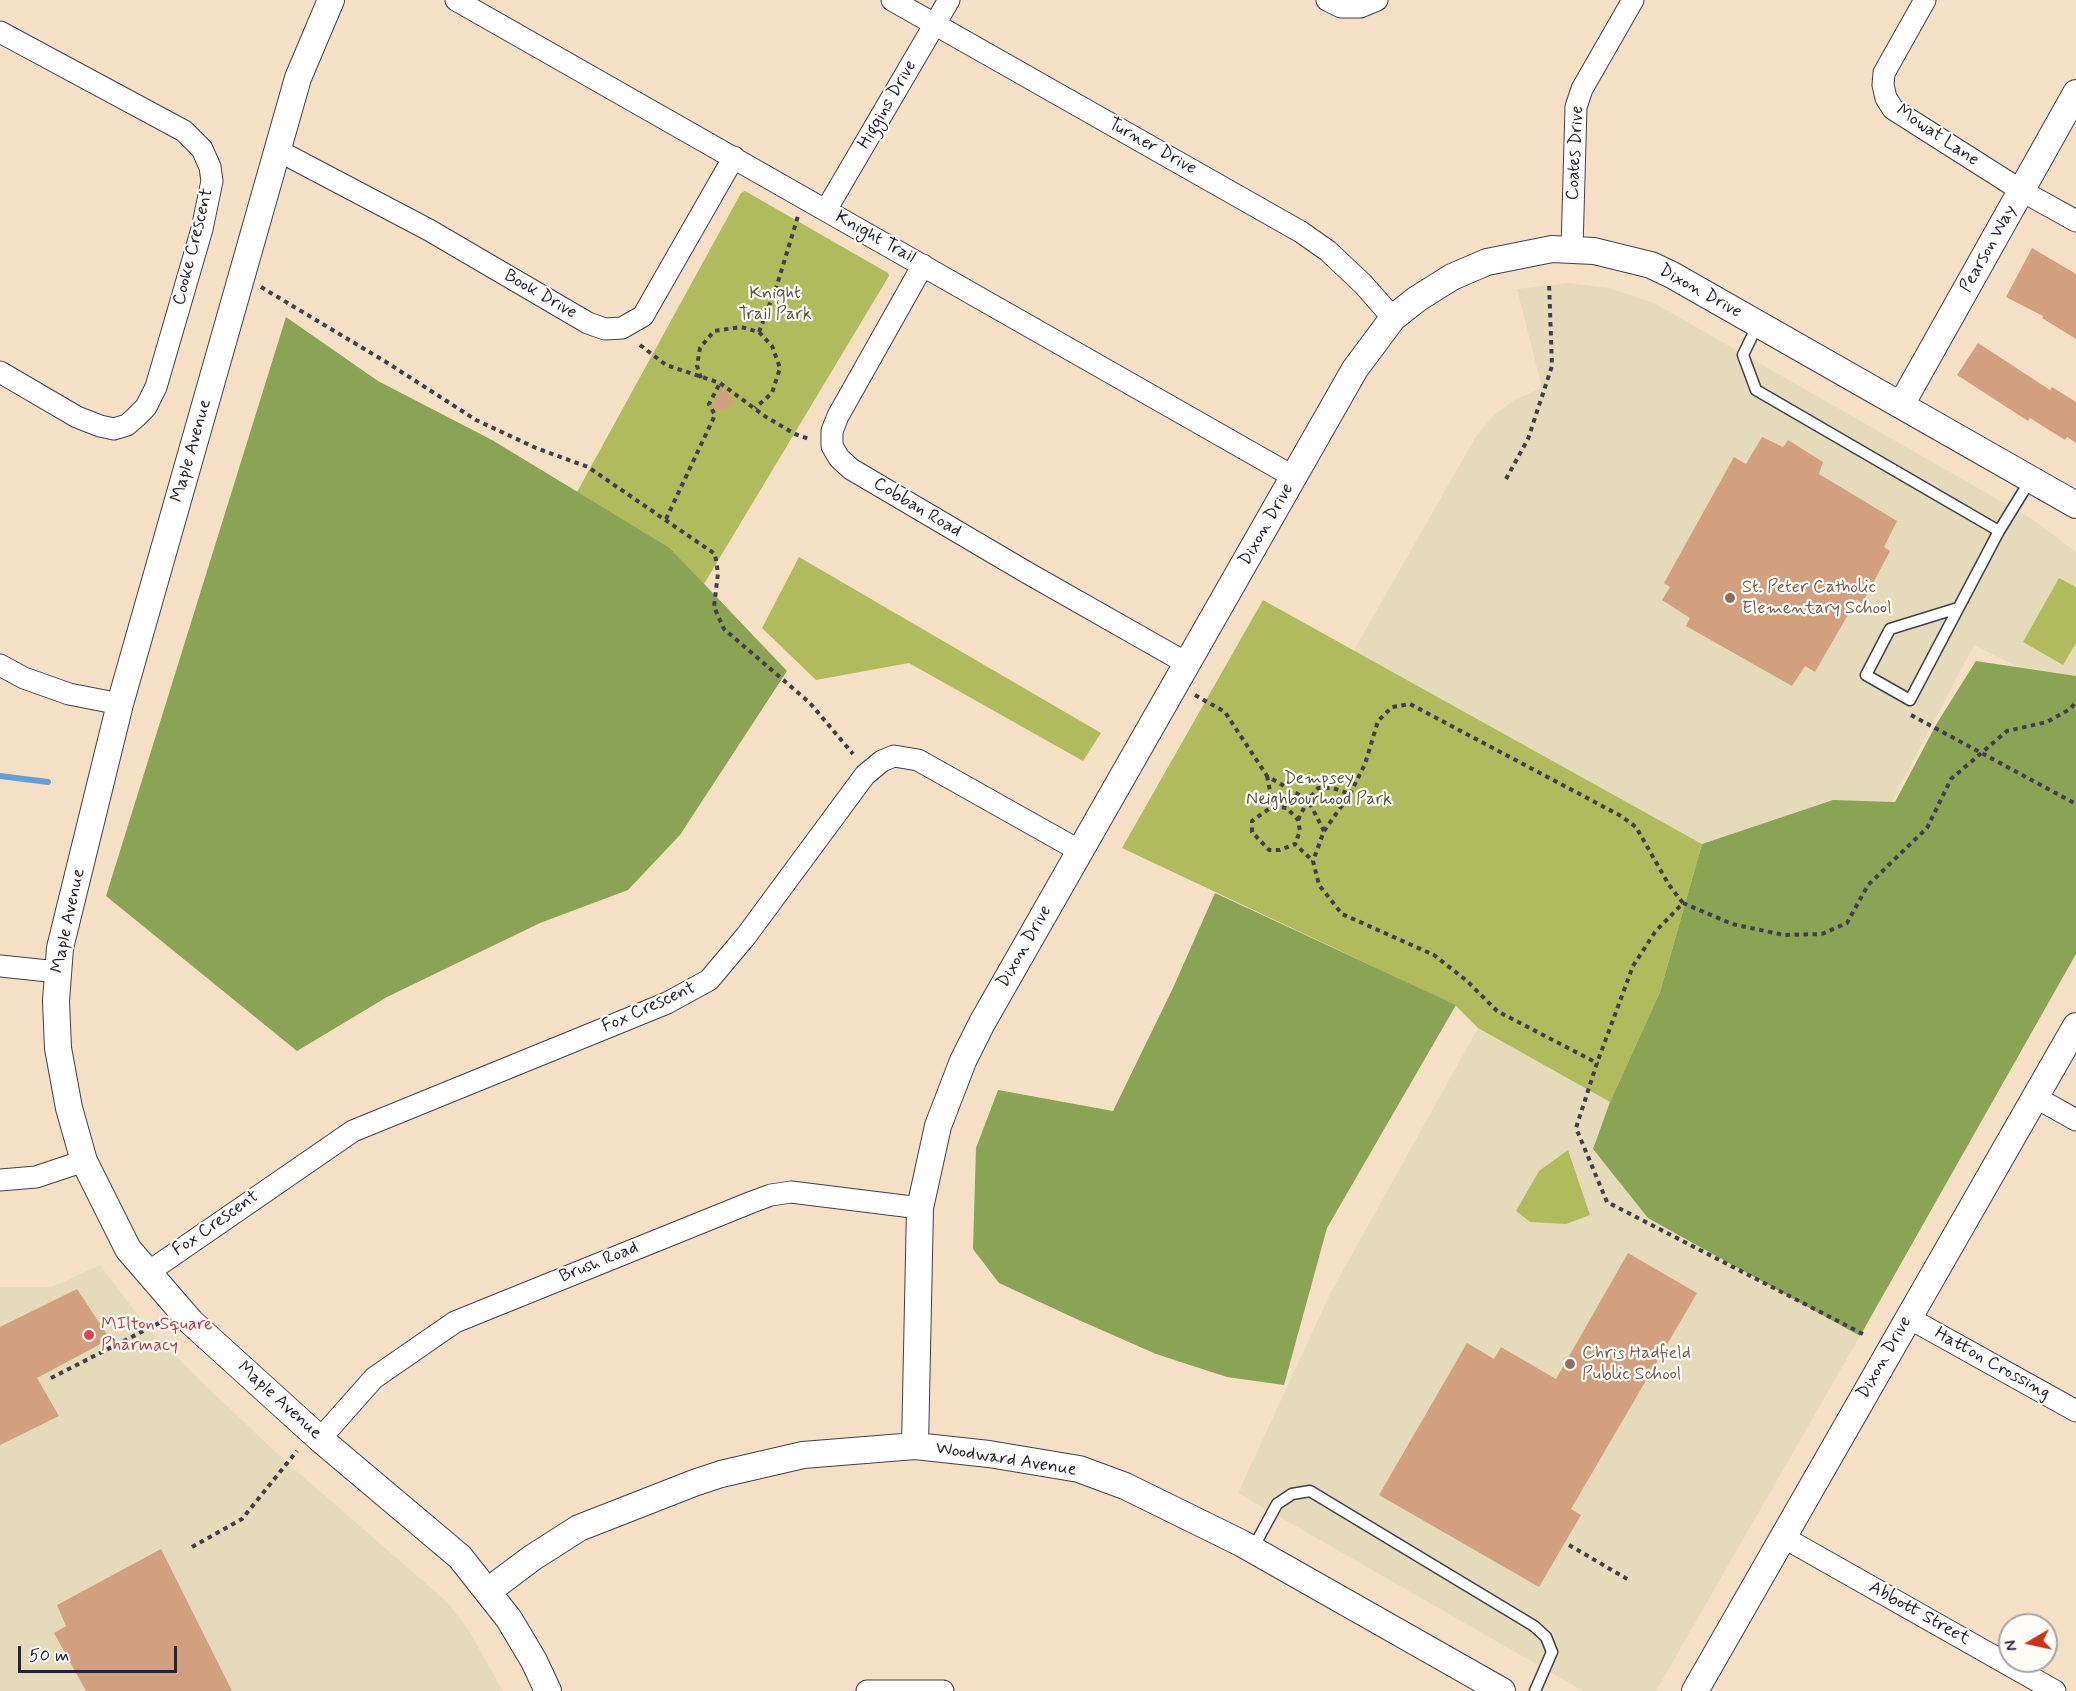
<!DOCTYPE html>
<html>
<head>
<meta charset="utf-8">
<style>
	body { margin:0 }
	#map { position:relative; width:2076px; height:1691px; overflow:hidden; background:#f5e0c5; font-family:Mynerve,sans-serif }
	canvas { display:block }
	.north { position:absolute; left:1998px; top:1613px; width:60px; height:60px; box-sizing:border-box; background:#fdfcf7; border:2px solid #a5a5ac; border-radius:50%; rotate:261deg; font-size:16px; font-weight:700; line-height:24px; text-align:center; color:#22223b }
	.north::after { content:''; display:block; margin:auto; width:21px; height:27px; background:#c8321e; clip-path:polygon(50% 0,100% 100%,50% 72%,0 100%) }
	.scale { position:absolute; left:18px; top:1646px; width:159px; height:27px; box-sizing:border-box; border:3px solid #22223b; border-top:0; padding-left:8px; font-size:18px; line-height:21px; white-space:nowrap; color:#22223b; -webkit-text-stroke:4px #fdfcf7; paint-order:stroke }
</style>
</head>
<body>
<div id="map">
<canvas width="2076" height="1691"></canvas>
<div class="north">N</div>
<div class="scale">50 m</div>
</div>
<script>
const context = document.querySelector('canvas').getContext('2d');
context.lineJoin = 'round';
function paint(path, color) { context.fillStyle = color; context.fill(path, 'evenodd'); }
const toPath = rows => new Path2D(rows.map(r => 'M' + r).join(''));
function trace(path, color, width, dash) { context.strokeStyle = color; context.lineWidth = width; context.lineCap = dash ? 'butt' : 'round'; context.setLineDash(dash || []); context.stroke(path); }
function label(font, color, halo, rows, align = 'center') {
  context.font = font + ' Mynerve,sans-serif'; context.lineWidth = 4.5; context.setLineDash([]); context.textBaseline = 'middle'; context.strokeStyle = halo; context.fillStyle = color; for (const [text, x, y, turn = 0] of rows) {
    context.save(); context.translate(x, y); context.rotate((+turn || 0) * Math.PI / 180); context.textAlign = isNaN(turn) ? turn : align; if (halo) context.strokeText(text, 0, 0); context.fillText(text, 0, 0); context.restore();
  }
}
const built = toPath([
	[1567,283,1609,288,1654,303,2032,519,2076,552,2076,680,2068,692,1974,645,1890,805,1833,801,1702,844,1353,652,1475,438,1492,417,1514,400,1542,388,1517,289],
	[1478,1028,1610,1102,1593,1149,1648,1218,1860,1336,1656,1691,1583,1691,1238,1493,1331,1292],
	[100,1265,150,1331,206,1386,284,1460,447,1602,468,1629,503,1691,0,1691,0,1287,52,1287]
]);
const green = toPath([
	[745,191,888,273,889,276,704,584,670,548,577,492,741,193],
	[799,557,1101,733,1083,761,909,663,816,680,762,628],
	[2059,578,2076,587,2076,643,2063,665,2023,642],
	[1263,600,1702,844,1660,992,1610,1102,1478,1028,1455,1005,1122,848],
	[1568,1150,1590,1215,1566,1224,1530,1222,1516,1211,1539,1171]
]);
const forest = toPath([
	[286,317,378,381,492,440,670,548,787,671,680,835,628,890,540,923,387,997,297,1051,106,896],
	[1976,661,2076,676,2076,954,1860,1336,1648,1218,1593,1149,1610,1102,1660,992,1702,844,1833,800,1895,802,1937,723],
	[1215,893,1456,1005,1327,1228,1284,1385,1227,1377,1156,1354,1072,1317,999,1283,973,1249,976,1148,998,1090,1113,1111,1173,988]
]);
const stream = toPath([
	[0,776,48,782]
]);
const building = toPath([
	[2032,248,2076,274,2076,339,2042,318,2043,316,2006,297],
	[1978,343,2050,390,2052,387,2076,402,2076,443,2067,437,2065,440,2030,418,2028,421,1957,375],
	[722,386,733,401,728,409,710,410],
	[1762,437,1783,447,1788,440,1823,462,1819,474,1897,521,1884,547,1890,551,1862,604,1857,599,1815,672,1805,666,1792,686,1686,626,1690,618,1662,600,1670,587,1664,583,1734,457,1746,464],
	[1628,1253,1697,1293,1571,1509,1581,1515,1539,1587,1379,1495,1467,1343,1494,1359,1501,1347,1556,1379],
	[77,1289,110,1339,37,1378,59,1416,0,1445,0,1327],
	[161,1549,232,1691,86,1691,54,1633,66,1626,57,1605]
]);
const path = toPath([
	[261,287,386,362,476,420,536,448,588,467,715,554,718,573,714,607,724,629,810,703,853,754],
	[759,332,777,285,798,216],
	[640,345,666,365,720,383,766,417,795,434,809,439],
	[701,378,697,366,700,348,714,331,741,327,759,332,772,346,780,368,772,393,755,408],
	[1506,479,1528,439,1552,366,1549,282],
	[666,519,715,415,709,404,720,383],
	[1195,695,1225,712,1267,776,1308,800,1324,831,1313,861,1319,885,1342,914,1434,955,1467,981,1497,1011,1597,1063,1576,1128,1607,1202,1863,1334],
	[1911,715,2076,804],
	[1267,776,1273,806,1252,821,1252,832,1269,850,1280,850,1295,844,1313,861],
	[1273,806,1287,808,1298,820,1300,831,1295,844],
	[1298,820,1308,800,1318,788,1333,788,1350,794],
	[1324,831,1350,794,1365,764,1378,721,1392,707,1410,704,1621,816,1636,827,1669,885,1683,903,1655,932,1633,966,1597,1063],
	[1683,903,1732,924,1784,935,1822,934,1847,923,1868,885,1927,828,1951,779,2007,731,2047,722,2070,709,2076,702],
	[51,1378,161,1322],
	[1569,1545,1629,1580],
	[192,1547,242,1519,297,1451]
]);
const service = toPath([
	[1758,324,1743,355,1756,390,1999,531],
	[1958,608,1890,629,1866,675,1910,700,1999,531,2031,479],
	[1252,1550,1277,1504,1292,1494,1310,1491,1534,1626,1546,1637,1552,1652,1535,1691]
]);
const minor = toPath([
	[456,0,1294,477],
	[892,0,1301,232,1328,251,1363,284,1393,318],
	[1327,0,1341,7,1360,7,1377,0],
	[1925,0,1884,73,1883,85,1886,98,1893,109,2022,191,2076,221],
	[0,32,184,131,202,149,210,167,212,181,202,229,156,387,146,407,136,417,127,425,114,429,100,426,77,417,0,372],
	[279,151,429,230,588,323,605,329,622,328,643,316,734,157],
	[826,210,949,0],
	[1572,249,1576,107,1582,89,1633,0],
	[923,265,838,416,832,431,832,446,839,458,851,469,1026,572,1188,664],
	[0,665,24,678,69,694,120,704],
	[0,966,58,972],
	[2035,1097,2076,1120],
	[0,1180,36,1177,84,1161],
	[147,1273,353,1131,667,1003,709,980,746,936,865,775,882,761,894,756,918,760,1080,851],
	[1909,1318,2076,1411],
	[320,1439,374,1378,455,1322,752,1202,771,1195,791,1192,920,1208],
	[1783,1537,2055,1691],
	[867,1691,943,1691]
]);
const tertiary = toPath([
	[331,0,298,78,120,704,60,948,56,1001,58,1048,69,1108,84,1161,128,1249,191,1322,320,1439,460,1557,509,1619,534,1661,548,1691],
	[1901,405,2076,93],
	[915,1446,920,1208,938,1126,963,1061,982,1023,1355,369,1393,318,1417,299,1452,277,1487,262,1552,249,1594,251,1651,265,1672,275,2076,505],
	[488,1591,532,1558,579,1528,694,1483,721,1474,803,1455,915,1446,989,1454,1079,1469,1125,1486,1241,1543,1502,1691],
	[1695,1691,2076,1026]
]);
const markers = [
	[1730,598,6,"#8d6e63"],
	[89,1335,6,"#e0444e"],
	[1570,1364,6,"#8d6e63"]
];
const streetNames = [
	["Higgins Drive",888,105,-60],
	["Mowat Lane",1937,136,34],
	["Turner Drive",1152,147,29],
	["Coates Drive",1576,153,-87],
	["Knight Trail",875,238,29],
	["Cooke Crescent",194,247,-76],
	["Pearson Way",1989,249,-61],
	["Dixon Drive",1700,292,29],
	["Book Drive",540,295,30],
	["Maple Avenue",192,451,-74],
	["Cobban Road",917,508,31],
	["Dixon Drive",1267,525,-60],
	["Maple Avenue",69,921,-78],
	["Dixon Drive",1025,947,-60],
	["Fox Crescent",649,1008,-24],
	["Fox Crescent",216,1224,-35],
	["Brush Road",599,1263,-22],
	["Dixon Drive",1885,1358,-60],
	["Hatton Crossing",1992,1364,29],
	["Maple Avenue",279,1401,42],
	["Woodward Avenue",1006,1460,9],
	["Abbott Street",1919,1614,29]
];
const parkNames = [
	["Knight",775,294],
	["Trail Park",775,315],
	["Dempsey",1319,779],
	["Neighbourhood Park",1319,800]
];
const educationNames = [
	["St. Peter Catholic",1742,588],
	["Elementary School",1742,609],
	["Chris Hadfield",1582,1354],
	["Public School",1582,1375]
];
const healthNames = [
	["MIlton Square",101,1325],
	["Pharmacy",101,1346]
];
paint(built, '#e5dbba');
paint(green, '#afbb5d');
paint(forest, '#8ba354');
trace(stream, '#649ed3', 6);
paint(building, '#d2a07e');
trace(service, '#423e50', 13);
trace(minor, '#423e50', 23);
trace(tertiary, '#423e50', 28);
trace(path, '#423e50', 4, [4.5, 4.5]);
trace(service, '#fff', 10);
trace(minor, '#fff', 21);
trace(tertiary, '#fff', 26);
for (const [x, y, r, color] of markers) { const dot = new Path2D(); dot.arc(x, y, r, 0, 2 * Math.PI); context.fillStyle = color; context.fill(dot); trace(dot, '#fdfcf7', 2); }
label('18px', '#22223b', '#fdfcf7', streetNames);
label('18px', '#535847', '#fdfcf7', parkNames);
label('18px', '#785e54', '#fdfcf7', educationNames, 'left');
label('18px', '#be3a42', '#fdfcf7', healthNames, 'left');
</script>
</body>
</html>
